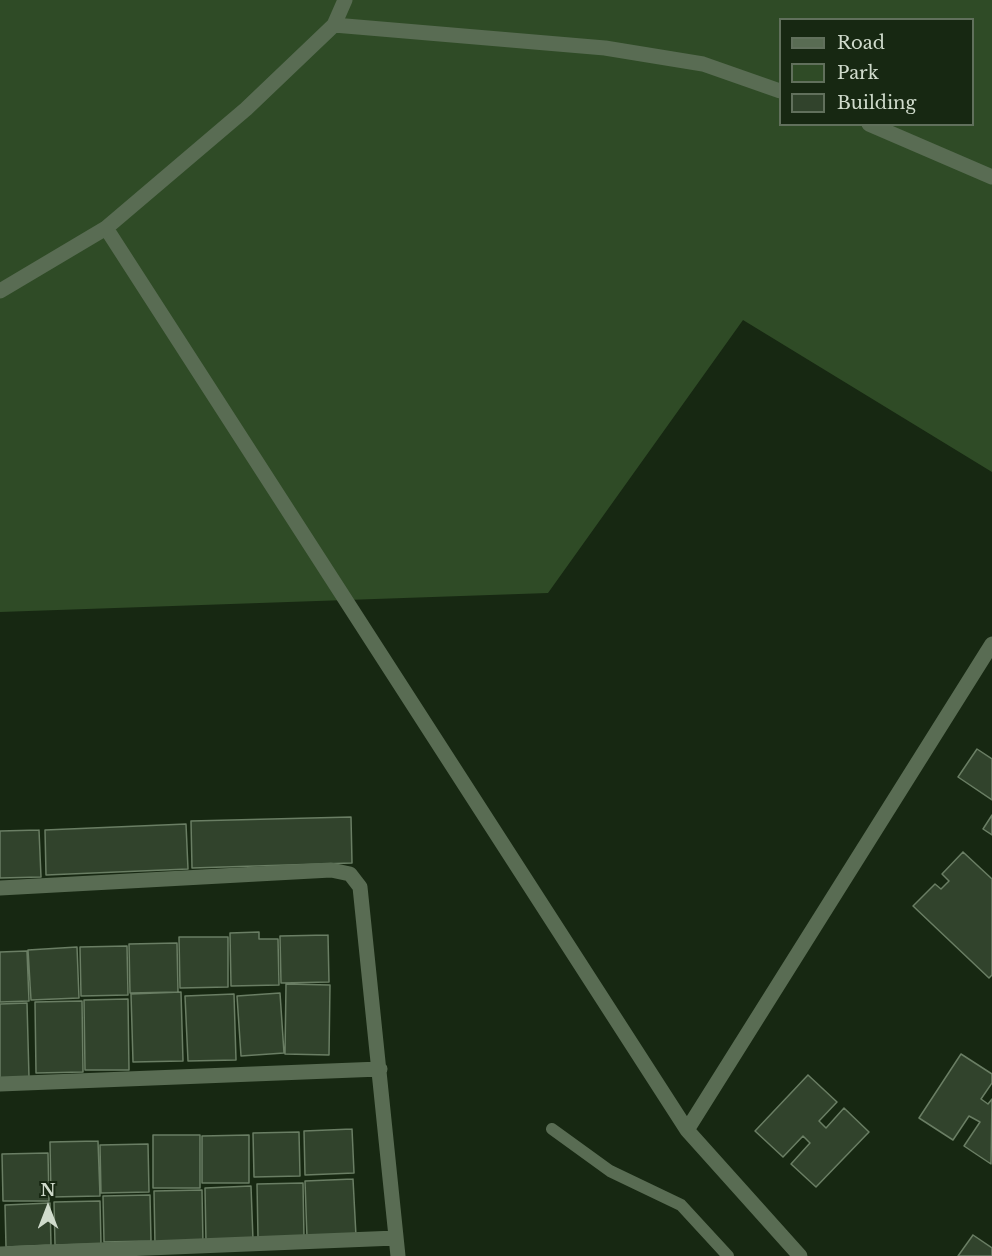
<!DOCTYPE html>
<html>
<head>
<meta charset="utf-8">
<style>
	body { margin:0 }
	#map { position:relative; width:992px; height:1256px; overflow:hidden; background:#172812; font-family:"Libre Baskerville",serif }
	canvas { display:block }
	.legend { position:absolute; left:779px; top:18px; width:195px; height:108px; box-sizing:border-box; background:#172812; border:2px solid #61705c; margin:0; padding:8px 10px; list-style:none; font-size:18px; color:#d0dbcc }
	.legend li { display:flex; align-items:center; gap:12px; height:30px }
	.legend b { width:30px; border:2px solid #61705c }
	.north { position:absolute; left:18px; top:1178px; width:60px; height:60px; -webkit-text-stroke:4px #172812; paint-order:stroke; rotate:0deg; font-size:16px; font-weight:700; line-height:24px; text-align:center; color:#d0dbcc }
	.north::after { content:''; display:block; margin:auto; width:21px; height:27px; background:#d0dbcc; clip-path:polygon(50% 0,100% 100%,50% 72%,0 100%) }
</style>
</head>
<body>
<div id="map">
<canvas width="992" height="1256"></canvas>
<ul class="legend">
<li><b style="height:8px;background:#596c53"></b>Road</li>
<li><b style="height:16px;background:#2f4b26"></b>Park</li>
<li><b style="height:16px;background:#31432c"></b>Building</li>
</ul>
<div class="north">N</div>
</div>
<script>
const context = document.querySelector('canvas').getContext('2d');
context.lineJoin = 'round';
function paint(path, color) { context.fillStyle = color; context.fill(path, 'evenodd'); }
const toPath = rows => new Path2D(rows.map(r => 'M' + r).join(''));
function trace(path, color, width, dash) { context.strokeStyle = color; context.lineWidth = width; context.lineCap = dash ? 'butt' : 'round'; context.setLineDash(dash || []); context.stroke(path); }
const green = toPath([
	[0,0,992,0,992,472,743,320,548,593,0,612],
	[780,20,972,20,972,124,780,124]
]);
const building = toPath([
	[977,749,992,759,992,800,958,777,977,749],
	[992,815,992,835,983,829,992,815],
	[351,817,352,863,192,868,191,821,351,817],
	[186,824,188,869,46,875,45,830,186,824],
	[39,830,41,877,0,878,0,831,39,830],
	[963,852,992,879,992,975,989,978,913,906,935,884,941,889,949,881,942,874,963,852],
	[259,932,259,939,278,939,279,985,231,986,230,933,259,932],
	[328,935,329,982,281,983,280,936,328,935],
	[179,937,228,937,228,987,180,988,179,937],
	[177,943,178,992,130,993,129,944,177,943],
	[127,946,128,995,81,996,80,947,127,946],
	[77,947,79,998,31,1000,28,950,77,947],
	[27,951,29,1001,0,1002,0,952,27,951],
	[286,984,330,985,329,1055,285,1054,286,984],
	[181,992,183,1061,133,1062,131,994,181,992],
	[280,993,284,1053,241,1056,237,996,280,993],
	[234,994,236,1060,188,1061,185,996,234,994],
	[128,999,129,1070,85,1070,84,1000,128,999],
	[82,1001,83,1072,36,1073,35,1002,82,1001],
	[27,1003,29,1077,0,1078,0,1004,27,1003],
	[961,1054,992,1074,992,1083,981,1099,988,1104,992,1099,991,1164,964,1146,980,1122,969,1116,953,1140,919,1118,961,1054],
	[808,1075,837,1102,819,1121,826,1128,844,1108,869,1132,816,1187,791,1164,810,1143,803,1136,783,1157,755,1131,808,1075],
	[352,1129,354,1173,305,1175,304,1131,352,1129],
	[299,1132,300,1176,254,1177,253,1133,299,1132],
	[153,1135,200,1135,200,1188,153,1188,153,1135],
	[249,1135,249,1183,202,1183,202,1136,249,1135],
	[98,1141,100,1196,51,1197,50,1142,98,1141],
	[148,1144,149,1192,101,1193,100,1145,148,1144],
	[48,1153,49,1201,3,1201,2,1154,48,1153],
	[353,1179,356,1236,307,1238,305,1181,353,1179],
	[303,1183,304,1238,258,1238,257,1184,303,1183],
	[251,1186,253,1240,206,1242,205,1188,251,1186],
	[202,1190,203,1245,155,1246,154,1191,202,1190],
	[150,1195,151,1241,104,1242,103,1196,150,1195],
	[100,1201,101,1244,55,1245,54,1202,100,1201],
	[50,1203,51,1245,6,1247,5,1205,50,1203],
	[973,1235,992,1248,992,1256,958,1256,973,1235]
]);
const lane = toPath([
	[552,1129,610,1171,681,1205,728,1256]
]);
const street = toPath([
	[334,25,345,0],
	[869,124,992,177],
	[106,228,687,1130,800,1256],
	[0,291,106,228,246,109,334,25,605,48,703,64,780,91],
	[0,888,331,870,350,874,360,887,398,1256],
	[0,1084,380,1069],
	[687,1130,992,644],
	[0,1254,396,1238]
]);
paint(green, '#2f4b26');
paint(building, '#31432c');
trace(building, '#6a7e64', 1.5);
trace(lane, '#596c53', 12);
trace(street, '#596c53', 15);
</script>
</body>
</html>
